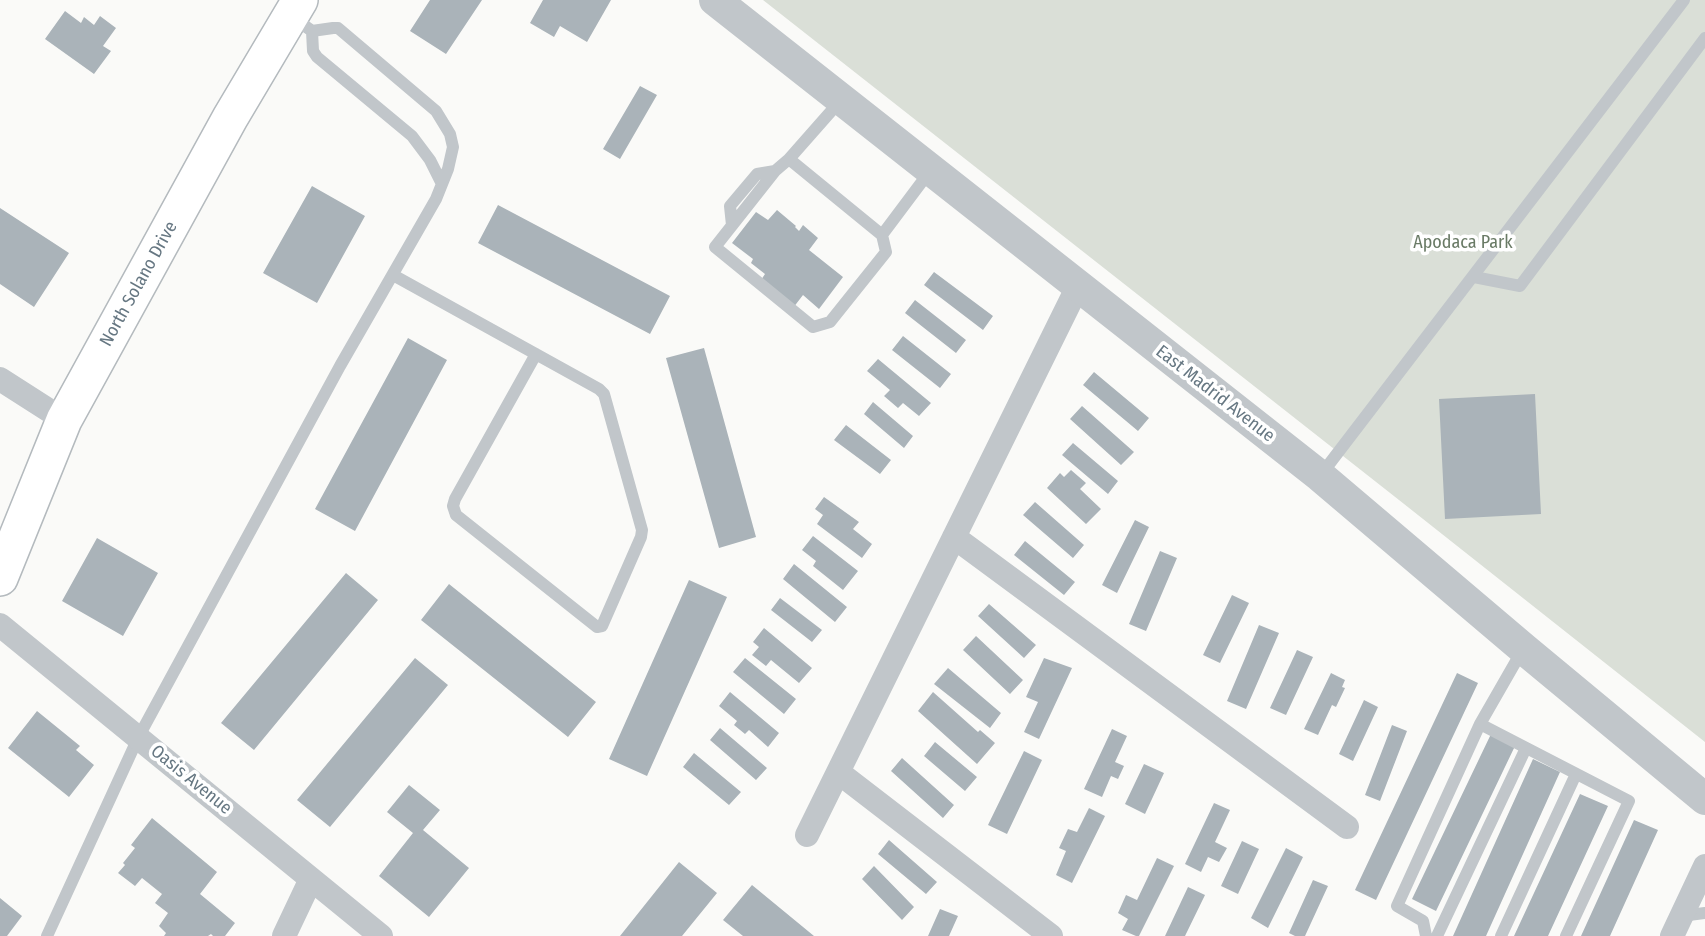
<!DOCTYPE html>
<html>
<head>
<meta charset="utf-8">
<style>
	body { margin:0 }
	canvas { display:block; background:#fafaf8 }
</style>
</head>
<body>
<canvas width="1705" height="936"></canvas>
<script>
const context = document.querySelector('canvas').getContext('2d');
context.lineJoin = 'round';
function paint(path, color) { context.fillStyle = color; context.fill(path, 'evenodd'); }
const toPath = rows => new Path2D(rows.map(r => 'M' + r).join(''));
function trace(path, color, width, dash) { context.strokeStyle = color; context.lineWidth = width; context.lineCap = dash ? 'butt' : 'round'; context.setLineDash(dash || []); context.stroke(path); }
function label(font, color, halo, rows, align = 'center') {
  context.font = font + ' "Fira Sans Condensed",sans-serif'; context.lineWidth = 7; context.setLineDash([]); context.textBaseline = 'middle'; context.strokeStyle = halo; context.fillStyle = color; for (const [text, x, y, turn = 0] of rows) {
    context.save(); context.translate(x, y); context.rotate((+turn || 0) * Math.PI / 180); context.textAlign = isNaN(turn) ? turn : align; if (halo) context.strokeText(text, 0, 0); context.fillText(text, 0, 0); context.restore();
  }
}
const green = toPath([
	[763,0,1705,0,1705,742,1399,500]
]);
const building = toPath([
	[430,0,482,0,446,54,410,31],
	[543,0,611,0,587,42,560,26,554,37,530,23],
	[65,11,81,23,84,17,94,25,100,16,116,28,103,46,111,51,94,74,45,39],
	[640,86,657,95,620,159,603,149],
	[312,186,365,216,317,303,263,273],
	[498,205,670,296,650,334,478,243],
	[0,208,69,253,34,307,0,284],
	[777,210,796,226,795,227,799,231,803,225,818,238,809,250,843,277,819,309,803,295,793,308,761,280,765,274,751,263,753,259,732,243,756,212,768,220],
	[934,272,993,316,983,330,924,285],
	[915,300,966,340,956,353,905,313],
	[903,336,951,374,940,388,892,350],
	[408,338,447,360,355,531,315,509],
	[704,348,756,537,719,548,666,358],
	[878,359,931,403,919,416,903,403,898,408,884,396,890,390,867,371],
	[1094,372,1149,418,1138,431,1083,385],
	[1535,394,1541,514,1445,519,1439,399],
	[873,402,913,436,904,448,864,414],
	[1082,406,1134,452,1121,465,1070,419],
	[846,425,891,460,880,474,834,440],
	[1073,443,1118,481,1108,494,1062,455],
	[1071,470,1086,483,1080,489,1101,509,1086,524,1047,488,1060,473,1064,477],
	[824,497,859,522,853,529,872,544,862,558,817,524,823,515,815,509],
	[1035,502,1084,545,1073,558,1023,515],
	[1135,520,1149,527,1117,593,1102,585],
	[813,536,858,571,843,590,813,566,816,561,802,550],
	[97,538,158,573,123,636,62,601],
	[1025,541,1075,582,1064,595,1014,555],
	[1160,551,1177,558,1146,631,1129,624],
	[794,564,847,607,835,622,783,579],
	[346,573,378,600,254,750,221,723],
	[689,580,727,597,647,776,609,759],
	[449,584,596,702,568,737,421,620],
	[1232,595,1249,603,1220,663,1203,655],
	[780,598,822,630,812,642,771,610],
	[989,604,1036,645,1024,658,978,616],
	[1259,625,1279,633,1246,709,1227,701],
	[764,628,812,668,799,683,771,660,766,666,752,655,759,647,753,642],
	[976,636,1023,680,1010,694,963,650],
	[1297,650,1313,657,1286,715,1270,708],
	[415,658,448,685,330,827,297,800],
	[745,658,796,699,784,714,733,672],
	[1044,658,1072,668,1039,739,1024,732,1038,702,1026,697],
	[948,668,1001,713,990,728,934,684],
	[1331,673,1345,680,1342,687,1345,688,1336,707,1332,705,1318,735,1304,729],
	[1457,673,1478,683,1376,900,1355,890],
	[730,692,779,733,768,747,749,730,745,734,734,725,737,721,719,706],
	[933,692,978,732,980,730,995,743,977,764,918,711],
	[1364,700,1378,707,1353,761,1339,754],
	[37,711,80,746,76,750,94,765,69,797,8,748],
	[1392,725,1407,731,1380,801,1365,795],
	[720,728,767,768,756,780,710,740],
	[1112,729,1127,736,1115,762,1124,766,1118,779,1111,776,1102,797,1084,789],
	[1491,734,1515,746,1436,911,1412,899],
	[935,742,977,777,965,791,924,756],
	[1024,751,1042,760,1007,834,988,825],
	[694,753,741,792,729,805,683,767],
	[902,758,954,805,943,818,891,771],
	[1533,759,1560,772,1486,936,1453,936],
	[1144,764,1164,773,1145,814,1125,804],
	[409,785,440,810,423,830,469,868,429,917,379,876,413,833,387,812],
	[1580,794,1608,806,1548,936,1514,936],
	[1214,803,1230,810,1215,842,1227,848,1219,862,1208,857,1201,872,1185,864],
	[1089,808,1105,816,1072,883,1056,875,1066,851,1059,848,1068,829,1077,832],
	[152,818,217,872,200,894,235,923,225,936,213,936,211,934,208,936,164,936,166,933,159,926,168,913,155,903,162,894,142,878,135,886,118,873,125,865,123,863,135,848,131,845],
	[1634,820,1658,830,1610,936,1581,936],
	[889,840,937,882,926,894,878,854],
	[1242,841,1259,849,1238,894,1221,886],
	[1286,848,1303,857,1268,928,1251,918],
	[1157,858,1174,866,1139,936,1136,936,1122,930,1128,919,1118,913,1126,895,1137,900],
	[679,862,717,893,682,936,620,936],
	[874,866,914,907,902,920,862,879],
	[1313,880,1328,886,1305,936,1295,936,1289,933],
	[752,885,814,936,743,936,723,920],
	[1188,887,1205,895,1185,936,1165,936],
	[0,898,22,916,7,936,0,936],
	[940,909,958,916,949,936,928,936]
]);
const service = toPath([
	[312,31,313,51,317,57,412,136,430,160,442,184],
	[789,159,775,171,715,247,813,327,830,322,886,252,882,235,789,159,841,100],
	[732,225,730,206,757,174,775,171],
	[882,235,930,171],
	[393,275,599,389,604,394,642,530,641,537,602,626,597,627,456,515,453,506,455,499,536,354],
	[1474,277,1520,286,1705,38],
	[1320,476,1684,0],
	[1480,724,1629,801,1566,936],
	[1681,916,1705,913],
	[47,936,138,738,340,366,436,199,448,169,453,147,450,134,436,111,338,28,333,28,312,31,291,16],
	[1426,936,1423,921,1397,906,1480,724,1523,649],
	[1437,936,1526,748],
	[1501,936,1576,774]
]);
const minor = toPath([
	[0,379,64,420],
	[954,537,1347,827],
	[0,625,381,936],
	[838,772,1051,936],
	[807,835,1078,286],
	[284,936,311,879],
	[1672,936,1705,866]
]);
const tertiary = toPath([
	[715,0,1320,476,1524,649,1705,799]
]);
const secondary = toPath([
	[0,578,64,420,230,118,300,0]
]);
const parkNames = [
	["Apodaca Park",1463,243]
];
const streetNames = [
	["North Solano Drive",139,284,-61],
	["East Madrid Avenue",1215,394,38],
	["Oasis Avenue",191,780,39]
];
paint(green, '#dadfd7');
paint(building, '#aab3b9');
trace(secondary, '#b4babe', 38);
trace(service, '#c1c6ca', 12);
trace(minor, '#c1c6ca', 24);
trace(tertiary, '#c1c6ca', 32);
trace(secondary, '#fff', 35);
label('18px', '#697a65', '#fff', parkNames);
label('18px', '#667782', '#fff', streetNames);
</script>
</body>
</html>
